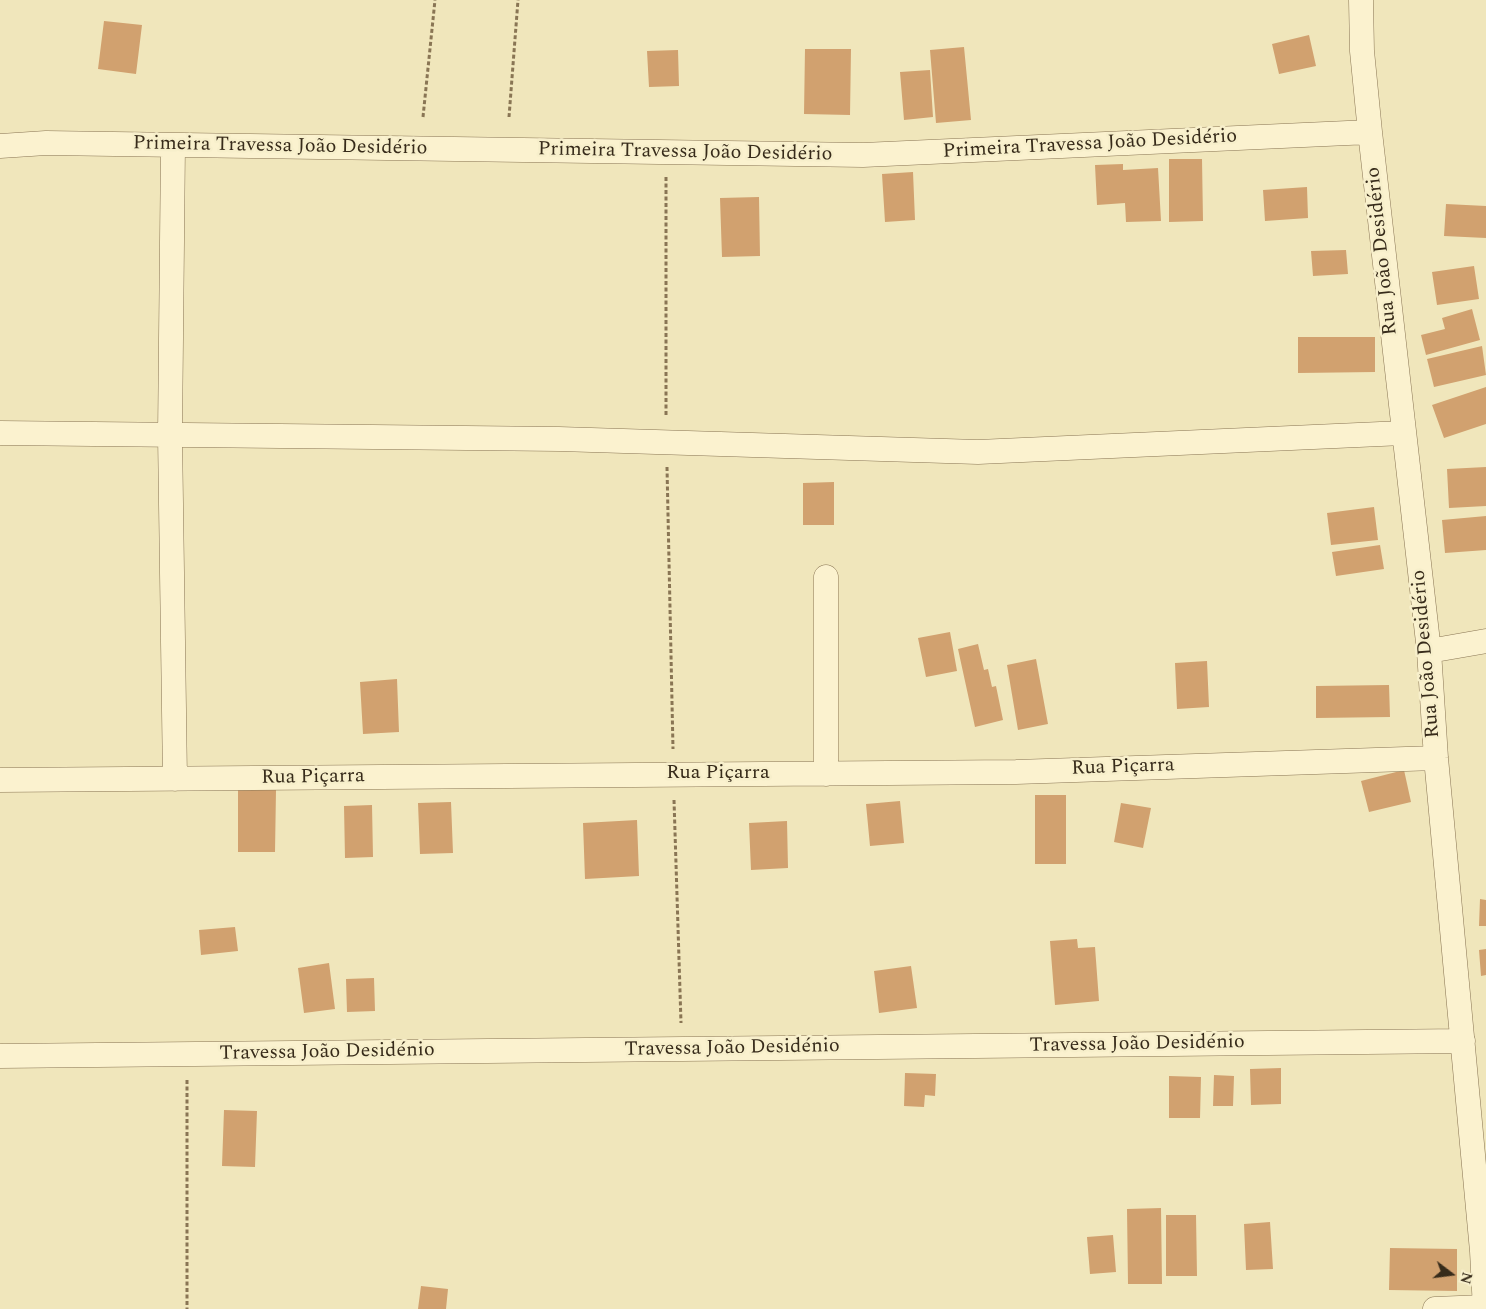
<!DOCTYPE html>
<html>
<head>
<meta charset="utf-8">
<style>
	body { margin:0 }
	#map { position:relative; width:1486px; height:1309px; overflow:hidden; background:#f0e6bb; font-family:Spectral,serif }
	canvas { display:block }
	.north { position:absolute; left:1426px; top:1249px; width:50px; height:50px; -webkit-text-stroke:4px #f7efcb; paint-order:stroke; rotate:105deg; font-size:14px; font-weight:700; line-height:20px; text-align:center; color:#372b1a }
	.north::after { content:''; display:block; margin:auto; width:18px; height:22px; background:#372b1a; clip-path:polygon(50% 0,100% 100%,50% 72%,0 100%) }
</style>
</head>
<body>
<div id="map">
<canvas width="1486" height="1309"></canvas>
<div class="north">N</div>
</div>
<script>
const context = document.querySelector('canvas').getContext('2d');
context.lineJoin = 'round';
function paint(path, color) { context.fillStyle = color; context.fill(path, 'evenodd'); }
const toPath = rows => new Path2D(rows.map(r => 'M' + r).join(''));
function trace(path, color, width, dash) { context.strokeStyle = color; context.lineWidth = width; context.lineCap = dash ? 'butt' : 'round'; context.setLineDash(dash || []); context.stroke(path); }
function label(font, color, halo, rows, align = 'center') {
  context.font = font + ' Spectral,serif'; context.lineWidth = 5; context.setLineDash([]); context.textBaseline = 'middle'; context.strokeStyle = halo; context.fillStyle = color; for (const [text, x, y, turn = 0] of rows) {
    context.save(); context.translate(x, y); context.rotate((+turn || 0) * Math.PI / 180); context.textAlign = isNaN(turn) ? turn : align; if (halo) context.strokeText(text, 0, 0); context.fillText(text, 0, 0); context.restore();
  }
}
const building = toPath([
	[104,21,142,25,136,74,98,69],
	[1309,35,1316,66,1279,74,1272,44],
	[964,47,971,120,936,123,930,50],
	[805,49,851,49,850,115,804,114],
	[678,50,679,86,649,87,647,51],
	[930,70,933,117,904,120,900,72],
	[1169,159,1202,159,1203,221,1169,222],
	[1123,164,1123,170,1158,168,1161,221,1126,222,1125,203,1097,205,1095,165],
	[913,172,915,220,885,222,882,174],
	[1307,187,1308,218,1265,221,1263,190],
	[759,197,760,256,722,257,720,198],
	[1446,204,1486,206,1486,238,1444,236],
	[1346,250,1348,274,1313,276,1311,251],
	[1474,266,1479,299,1437,305,1432,272],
	[1472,309,1480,340,1426,355,1421,335,1445,329,1442,318],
	[1298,337,1375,337,1375,372,1298,373],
	[1482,346,1486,375,1434,387,1427,359],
	[1486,387,1486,424,1444,438,1432,405],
	[1486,467,1486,506,1449,508,1447,469],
	[834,482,834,525,803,525,803,483],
	[1374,507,1378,540,1331,545,1327,513],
	[1486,516,1486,550,1445,553,1442,520],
	[1380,545,1384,569,1336,576,1332,552],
	[950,632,957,671,926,677,918,638],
	[978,644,984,670,988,669,992,687,996,686,1003,720,975,727,958,649],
	[1036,659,1048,724,1018,730,1007,665],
	[1207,661,1209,707,1177,709,1175,663],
	[397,679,399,732,363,734,360,682],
	[1389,685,1390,717,1316,718,1316,686],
	[1404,770,1411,802,1369,812,1361,781],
	[238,790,276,790,275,852,238,852],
	[1035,795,1066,795,1066,864,1035,864],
	[900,801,904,843,870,846,866,804],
	[451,802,453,853,420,854,418,803],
	[1121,803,1151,808,1143,848,1114,842],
	[372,805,373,857,345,858,344,806],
	[637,820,639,876,585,879,583,823],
	[787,821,788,868,751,870,749,823],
	[1480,899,1486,900,1486,926,1479,926],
	[235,927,238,951,201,955,199,930],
	[1077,939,1078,948,1095,947,1099,1001,1055,1005,1050,941],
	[1486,949,1486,975,1481,976,1479,950],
	[329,963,335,1009,304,1013,298,968],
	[911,966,917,1008,879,1013,874,971],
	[374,978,375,1011,347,1012,346,979],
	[1281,1068,1281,1104,1251,1105,1250,1069],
	[905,1073,936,1074,935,1096,925,1095,924,1107,904,1106],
	[1214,1075,1234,1076,1233,1106,1213,1106],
	[1169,1076,1201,1077,1200,1118,1169,1118],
	[224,1110,257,1111,255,1167,222,1166],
	[1161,1208,1162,1284,1128,1284,1127,1209],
	[1166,1215,1196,1215,1197,1276,1166,1276],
	[1270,1222,1273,1269,1246,1270,1244,1224],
	[1113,1235,1116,1272,1090,1274,1087,1237],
	[1390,1248,1457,1249,1457,1291,1389,1290],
	[421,1286,448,1289,446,1309,418,1309]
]);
const path = toPath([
	[423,117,435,0],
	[509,117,518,0],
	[666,177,666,416],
	[667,467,673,749],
	[674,800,681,1023],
	[187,1080,187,1309]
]);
const minor = toPath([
	[1361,0,1362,51,1370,132,1429,651,1436,758,1482,1251,1485,1309],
	[173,145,170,435,175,779],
	[0,146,46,143,863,155,1370,132],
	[0,433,559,439,978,452,1403,433],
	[1429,651,1486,641],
	[826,774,826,577],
	[0,780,1016,772,1436,758],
	[0,1056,1463,1041],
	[1435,1309,1484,1307]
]);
const streetNames = [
	["Primeira Travessa João Desidério",1090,145,-3],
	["Primeira Travessa João Desidério",280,147,1],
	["Primeira Travessa João Desidério",685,153,1],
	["Rua João Desidério",1383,251,-96],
	["Rua João Desidério",1427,654,-95],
	["Rua Piçarra",1123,768,-2],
	["Rua Piçarra",718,774],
	["Rua Piçarra",313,778,-1],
	["Travessa João Desidénio",1137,1045,-1],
	["Travessa João Desidénio",732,1049,-1],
	["Travessa João Desidénio",327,1053,-1]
];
paint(building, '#d1a16f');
trace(minor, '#897554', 25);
trace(path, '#897554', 3, [4, 2.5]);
trace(minor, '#fbf2cf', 24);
label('20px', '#372b1a', '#f7efcb', streetNames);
</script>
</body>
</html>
